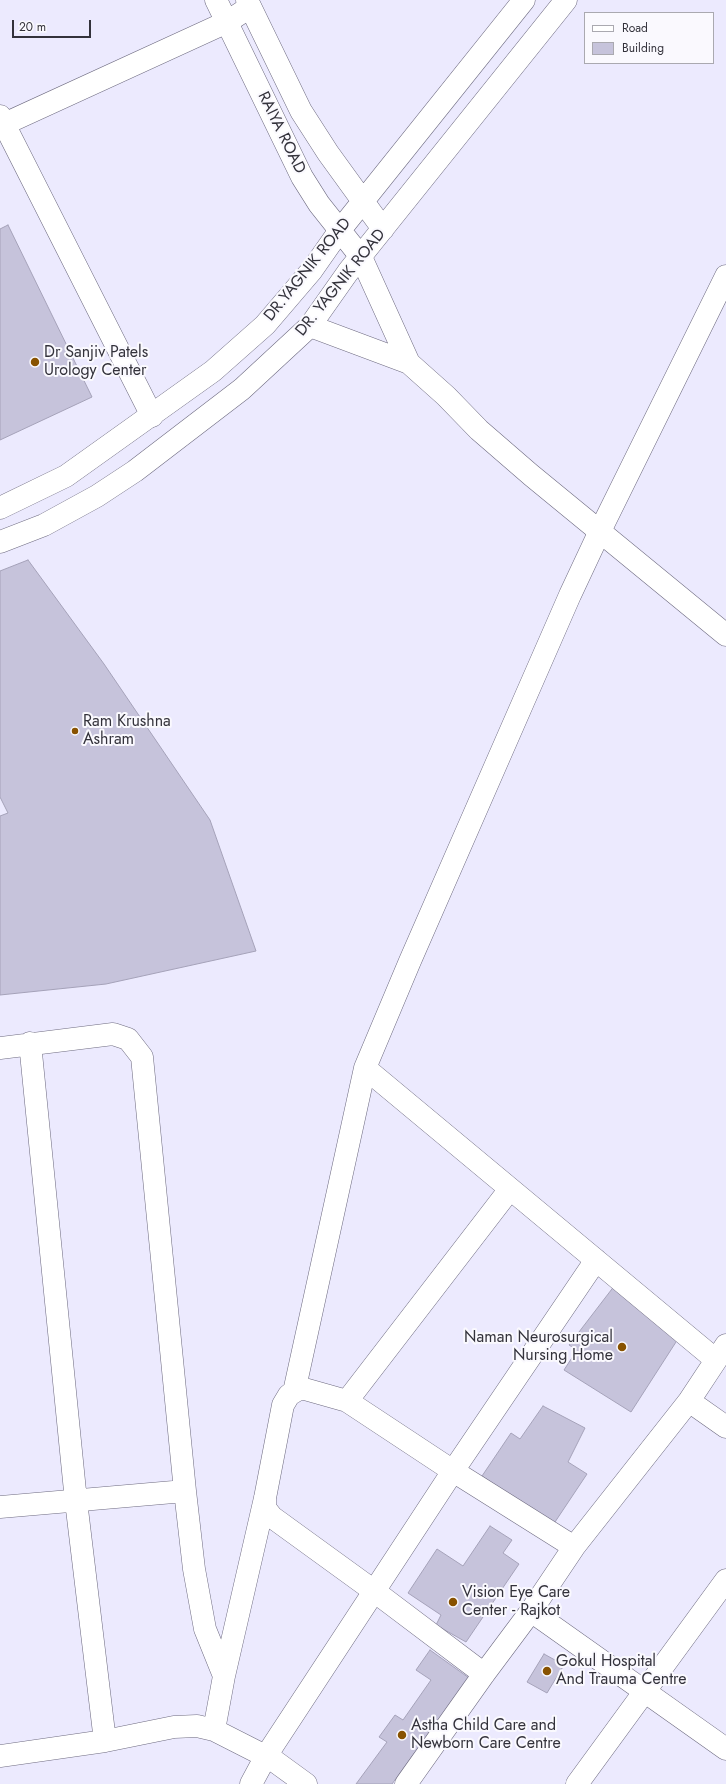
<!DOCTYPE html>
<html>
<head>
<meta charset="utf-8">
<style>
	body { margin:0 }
	#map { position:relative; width:726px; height:1784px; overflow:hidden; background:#eceafe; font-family:Jost,sans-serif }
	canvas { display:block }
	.legend { position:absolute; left:584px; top:12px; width:130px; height:52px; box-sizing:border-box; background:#faf9fe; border:1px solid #aaa9b0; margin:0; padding:5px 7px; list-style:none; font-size:12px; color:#33323b }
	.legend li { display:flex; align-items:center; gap:8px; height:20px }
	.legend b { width:20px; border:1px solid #aaa9b0 }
	.scale { position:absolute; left:12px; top:20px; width:79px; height:18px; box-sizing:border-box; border:2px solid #33323b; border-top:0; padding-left:5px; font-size:12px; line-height:14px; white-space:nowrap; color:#33323b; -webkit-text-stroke:3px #faf9fe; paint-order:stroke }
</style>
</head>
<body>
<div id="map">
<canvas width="726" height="1784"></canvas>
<ul class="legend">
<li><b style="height:5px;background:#fff"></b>Road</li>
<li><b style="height:11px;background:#c6c3db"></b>Building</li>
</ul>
<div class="scale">20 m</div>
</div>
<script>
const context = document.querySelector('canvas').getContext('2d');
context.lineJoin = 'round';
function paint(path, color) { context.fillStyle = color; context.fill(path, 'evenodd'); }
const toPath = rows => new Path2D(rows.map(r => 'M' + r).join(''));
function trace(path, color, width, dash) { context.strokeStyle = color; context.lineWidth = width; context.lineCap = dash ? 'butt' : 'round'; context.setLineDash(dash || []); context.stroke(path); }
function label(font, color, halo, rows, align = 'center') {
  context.font = font + ' Jost,sans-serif'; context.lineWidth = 4; context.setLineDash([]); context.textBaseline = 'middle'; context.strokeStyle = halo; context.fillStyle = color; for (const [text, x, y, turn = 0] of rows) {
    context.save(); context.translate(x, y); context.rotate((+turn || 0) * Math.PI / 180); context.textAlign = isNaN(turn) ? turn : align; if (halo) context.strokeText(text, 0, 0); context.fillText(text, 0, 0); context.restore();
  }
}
const building = toPath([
	[8,225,92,397,0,440,0,229,8,225],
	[28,560,104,664,210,820,256,951,106,984,0,995,0,816,8,813,0,797,0,571,28,560],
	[615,1285,685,1328,631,1412,564,1370,577,1350,569,1345,615,1285],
	[543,1406,585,1428,568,1462,587,1474,553,1525,482,1476,511,1433,520,1439,543,1406],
	[490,1526,512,1540,503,1553,519,1564,466,1642,436,1625,441,1615,408,1593,437,1549,463,1566,490,1526],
	[430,1650,469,1678,392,1784,356,1784,387,1742,379,1737,395,1715,403,1720,431,1680,416,1670,430,1650],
	[544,1654,564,1665,547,1693,527,1682,544,1654]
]);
const street = toPath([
	[0,116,152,416],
	[0,126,227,22,250,7],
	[361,257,409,363],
	[310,326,409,363,446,396,479,430,531,475,726,635],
	[30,1043,76,1501,105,1741],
	[0,1048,113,1034,128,1039,142,1057,185,1491,194,1569,205,1629,224,1676],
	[365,1068,716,1360],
	[294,1392,365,1068,410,961,570,595,600,531,726,276],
	[347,1401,510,1189],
	[689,1401,726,1427],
	[265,1498,265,1508,272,1517,374,1591,484,1674],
	[0,1507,185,1491],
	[531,1611,726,1749],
	[214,1730,224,1676,265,1498,283,1405,289,1395,294,1392,301,1388,347,1401,453,1471,574,1547],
	[0,1756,105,1741,174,1727,197,1726,214,1730,273,1760,306,1784],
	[251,1784,266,1756,453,1471,596,1260],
	[406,1784,484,1674,531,1611,574,1547,689,1401,726,1345],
	[577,1784,726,1580]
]);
const secondary = toPath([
	[216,0,302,177,319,204,361,257],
	[247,0,301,111,328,153,383,229],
	[0,508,66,476,213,371,265,325,312,270,340,230,524,0],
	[0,542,44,525,97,496,135,471,242,389,310,326,348,272,566,0]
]);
const markers = [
	[35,362,5,"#885200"],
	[75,731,4,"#885200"],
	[622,1347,5,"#885200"],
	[453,1602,5,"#885200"],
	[547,1671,5,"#885200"],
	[402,1735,5,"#885200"]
];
const streetNames = [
	["RAIYA ROAD",281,133,64],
	["DR.YAGNIK ROAD",308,270,-51],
	["DR. YAGNIK ROAD",341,283,-51]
];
const poiNames = [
	["Dr Sanjiv Patels",44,353],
	["Urology Center",44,371],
	["Ram Krushna",83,722],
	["Ashram",83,740],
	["Naman Neurosurgical",613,1338,"right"],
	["Nursing Home",613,1356,"right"],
	["Vision Eye Care",462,1593],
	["Center - Rajkot",462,1611],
	["Gokul Hospital",556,1662],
	["And Trauma Centre",556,1680],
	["Astha Child Care and",411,1726],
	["Newborn Care Centre",411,1744]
];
paint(building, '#c6c3db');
trace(building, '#a5a2b9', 1);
trace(street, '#6e6b80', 23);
trace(secondary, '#6e6b80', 23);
trace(street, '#fff', 22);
trace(secondary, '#fff', 22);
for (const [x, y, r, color] of markers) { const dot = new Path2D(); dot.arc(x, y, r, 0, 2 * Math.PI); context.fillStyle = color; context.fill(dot); trace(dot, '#faf9fe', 1.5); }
label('16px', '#33323b', '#faf9fe', streetNames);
label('16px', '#33323b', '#faf9fe', poiNames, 'left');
</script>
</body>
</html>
